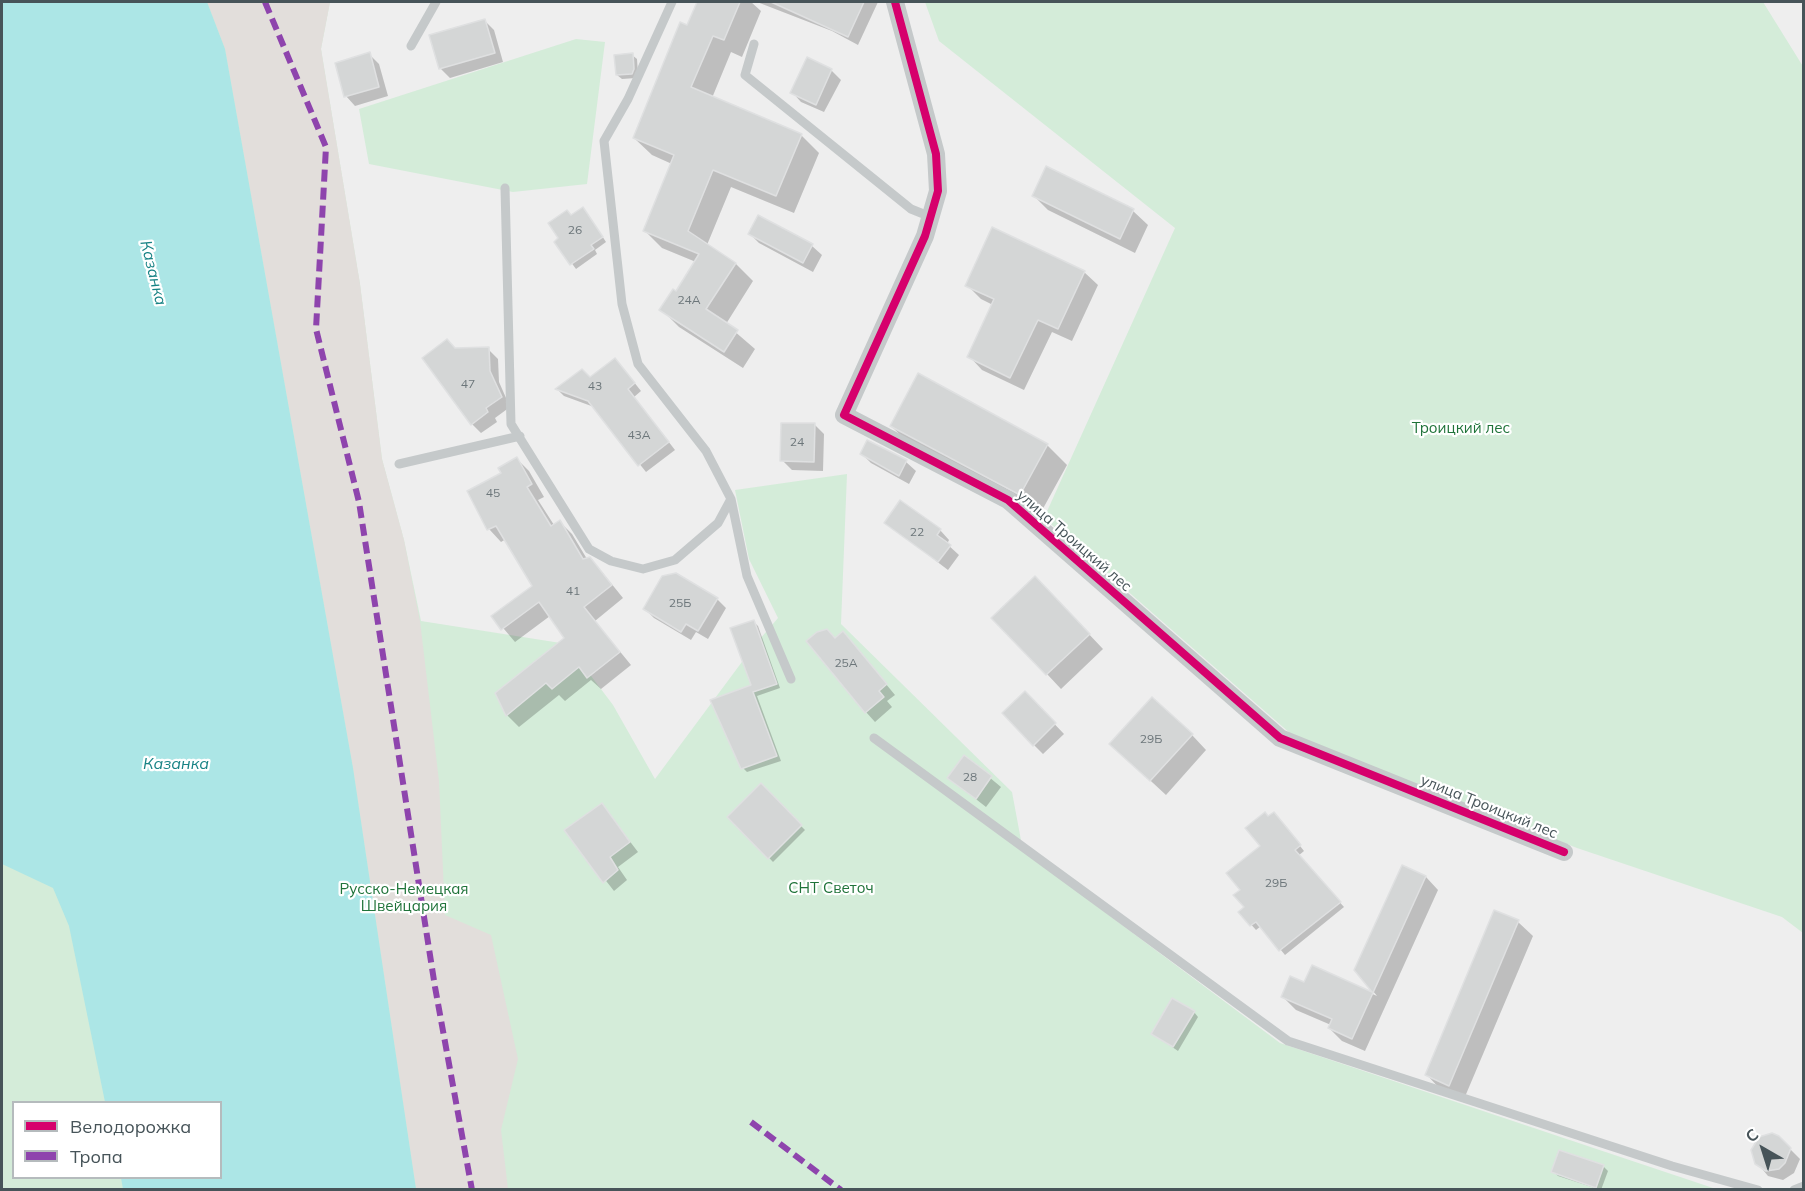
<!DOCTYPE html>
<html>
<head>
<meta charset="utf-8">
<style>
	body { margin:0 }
	#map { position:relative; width:1805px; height:1191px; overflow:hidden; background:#eee; font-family:Mulish,sans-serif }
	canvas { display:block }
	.frame { position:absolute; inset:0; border:3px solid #475459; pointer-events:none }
	.legend { position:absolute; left:12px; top:1101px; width:210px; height:78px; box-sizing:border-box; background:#fff; border:2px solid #b5bbbd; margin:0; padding:8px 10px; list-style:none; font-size:18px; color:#475459 }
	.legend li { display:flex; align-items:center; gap:12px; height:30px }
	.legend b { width:30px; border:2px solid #b5bbbd }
	.north { position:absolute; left:1733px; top:1119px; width:60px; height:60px; -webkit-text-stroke:4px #fff; paint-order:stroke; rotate:321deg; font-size:16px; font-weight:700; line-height:24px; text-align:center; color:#475459 }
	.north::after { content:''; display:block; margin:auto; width:21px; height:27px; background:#475459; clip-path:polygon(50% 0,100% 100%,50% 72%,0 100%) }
</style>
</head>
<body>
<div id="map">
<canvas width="1805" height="1191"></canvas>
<div class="frame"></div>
<ul class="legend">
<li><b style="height:8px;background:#d6006c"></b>Велодорожка</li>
<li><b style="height:8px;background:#8e44ad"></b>Тропа</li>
</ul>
<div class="north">С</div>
</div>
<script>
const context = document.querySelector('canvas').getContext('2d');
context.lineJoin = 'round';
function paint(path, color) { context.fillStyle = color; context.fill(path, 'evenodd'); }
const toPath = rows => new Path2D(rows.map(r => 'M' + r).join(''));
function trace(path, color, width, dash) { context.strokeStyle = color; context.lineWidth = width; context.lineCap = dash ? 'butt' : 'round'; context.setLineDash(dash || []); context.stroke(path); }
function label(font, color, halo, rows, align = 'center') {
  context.font = font + ' Mulish,sans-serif'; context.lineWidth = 4.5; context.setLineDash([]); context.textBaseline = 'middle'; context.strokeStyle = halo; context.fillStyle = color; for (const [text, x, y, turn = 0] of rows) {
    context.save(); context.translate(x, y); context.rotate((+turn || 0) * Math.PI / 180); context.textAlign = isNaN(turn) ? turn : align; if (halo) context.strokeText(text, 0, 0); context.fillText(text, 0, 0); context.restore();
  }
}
const green = toPath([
	[2,2,330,2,321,49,360,284,382,459,404,540,421,621,567,644,613,705,655,779,753,647,778,618,749,559,735,490,847,474,841,624,1012,792,1023,851,1280,1043,1716,1189,2,1190],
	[14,1102,220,1102,220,1178,14,1178],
	[925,2,1763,2,1804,68,1803,933,1782,917,1577,848,1291,734,1044,518,1175,228,939,41],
	[576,39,605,42,587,184,513,192,369,164,359,109]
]);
const sand = toPath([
	[207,2,330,2,321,49,360,284,382,459,404,540,420,621,439,781,445,915,491,935,518,1059,501,1130,508,1189,416,1189,353,768,225,49]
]);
const water = toPath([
	[2,2,207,2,225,49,353,768,416,1189,123,1189,121,1178,220,1178,220,1102,105,1102,69,926,53,888,2,864]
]);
const shadow = toPath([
	[698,2,751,2,761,11,742,57,731,52,712,98,801,135,819,153,794,213,731,187,707,245,736,264,753,281,726,324,755,349,743,368,679,327,661,309,676,293,696,262,662,248,645,231,672,164,652,155,634,138],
	[757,2,831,4,878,2,858,45,832,31],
	[485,21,494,30,503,62,450,78,440,68],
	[369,54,379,64,388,96,355,106,346,96],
	[632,55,637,59,638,74,636,78,622,79,617,75],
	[831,70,841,80,824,112,801,102,792,92],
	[1047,168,1133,211,1148,225,1135,253,1048,210,1034,196],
	[587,213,606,242,595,250,597,254,576,269,556,242,560,238,572,216],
	[759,217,812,246,822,255,813,272,759,243,749,233],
	[1084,272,1098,285,1072,341,1052,332,1024,390,982,370,969,356,993,305,981,299,967,285],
	[456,349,488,349,498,359,499,382,510,407,495,418,497,422,481,433,472,424],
	[622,367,641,391,634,397,675,450,646,472,594,407,564,396,557,389],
	[814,424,824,434,823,471,792,470,782,460],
	[891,426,1047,445,1067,465,1040,514,911,445],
	[868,442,906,462,916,471,909,484,871,463,862,454],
	[517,459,529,471,544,497,538,500,554,525,560,522,572,534,587,559,602,572,623,598,595,621,631,665,601,689,591,680,565,701,559,695,519,727,507,715,566,638,550,616,515,642,493,616,534,586,506,539,501,542,489,529,503,473],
	[886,523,940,530,949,540,947,544,959,555,948,570],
	[1050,593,1103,649,1061,689,1047,674],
	[717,599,726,608,708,639,696,632,691,640,654,618,645,609],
	[753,621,758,626,780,688,757,696,781,761,747,772,743,768,753,686],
	[835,640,852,643,895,695,887,701,892,707,875,722,866,712],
	[1025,693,1064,734,1043,754,1034,745],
	[1192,735,1206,750,1166,795,1126,758],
	[965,757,1001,787,986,807,949,778],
	[761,786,805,830,773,862,730,817],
	[602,805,638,852,618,867,627,880,614,891,567,831],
	[1269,818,1278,818,1304,851,1298,856,1344,907,1285,955,1261,926,1256,930,1240,912,1246,907,1242,890,1262,846],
	[1426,877,1438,890,1365,1051,1342,1041,1329,1028,1331,1025,1296,1010,1283,997,1305,984,1312,967,1377,996,1356,970],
	[1518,922,1533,936,1464,1099,1441,1090,1427,1075],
	[1194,1012,1198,1017,1178,1051,1153,1034],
	[1765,1136,1778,1137,1800,1159,1794,1173,1783,1180,1768,1176,1753,1158,1754,1144],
	[1603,1166,1608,1171,1601,1190,1558,1176,1553,1171]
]);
const building = toPath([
	[697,2,740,2,724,40,713,36,691,87,802,134,776,196,713,170,688,231,736,263,706,309,738,330,724,352,659,310,673,289,676,291,699,254,643,231,674,155,633,138,680,22,687,25,697,2],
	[771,2,864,2,848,37,771,2],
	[485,19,495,53,439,69,429,35,485,19],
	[370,52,379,87,344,97,335,63,370,52],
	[633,53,634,69,632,74,616,75,614,55,633,53],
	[807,57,832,69,816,105,790,93,807,57],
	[1046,166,1134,209,1120,239,1032,196,1046,166],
	[583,207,603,237,591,245,594,249,570,265,554,242,558,238,548,223,567,210,571,215,583,207],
	[758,215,813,244,803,263,748,234,758,215],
	[992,227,1085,271,1058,329,1038,320,1010,378,967,357,994,299,965,286,992,227],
	[447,339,455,348,489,347,490,371,502,397,486,408,488,412,471,425,422,358,447,339],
	[615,358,635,383,628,389,669,442,638,466,588,401,555,389,582,369,590,377,615,358],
	[918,373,1048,444,1020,495,890,426,918,373],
	[781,423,815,423,814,462,780,461,781,423],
	[867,440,907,460,899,476,860,454,867,440],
	[517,457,532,484,527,487,551,526,560,520,583,559,590,557,612,585,584,607,620,652,587,678,579,667,552,689,546,683,506,716,495,693,564,638,539,602,501,630,491,616,532,586,496,526,487,530,467,491,501,473,498,468,517,457],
	[900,500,941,529,937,535,951,545,938,562,884,523,900,500],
	[676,573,718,598,698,631,686,624,681,632,643,609,662,576,676,573],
	[1035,576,1090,634,1046,675,991,618,1035,576],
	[754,620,777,684,753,692,777,756,741,769,710,700,751,685,730,628,754,620],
	[827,629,835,638,843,631,887,684,879,691,884,697,865,713,806,641,817,632,827,629],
	[1025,691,1056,723,1033,746,1002,713,1025,691],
	[1152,697,1193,734,1150,781,1109,744,1152,697],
	[964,755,992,776,976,799,947,778,964,755],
	[761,783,802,825,768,859,727,817,761,783],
	[602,803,630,842,610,857,618,870,603,883,564,830,602,803],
	[1265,812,1268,816,1274,812,1301,845,1295,850,1341,902,1279,951,1256,922,1250,926,1238,912,1244,907,1233,895,1240,890,1226,873,1260,846,1245,828,1265,812],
	[1402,865,1426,876,1352,1039,1328,1028,1332,1019,1281,997,1290,976,1304,982,1312,965,1372,992,1354,970,1402,865],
	[1494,910,1519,920,1449,1086,1425,1075,1494,910],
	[1172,998,1195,1011,1173,1047,1151,1034,1172,998],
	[1772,1133,1779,1136,1791,1148,1785,1163,1779,1169,1766,1171,1755,1164,1751,1150,1759,1137,1772,1133],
	[1559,1150,1604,1165,1596,1188,1551,1172,1559,1150]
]);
const service = toPath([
	[754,44,745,75,911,209,931,217],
	[411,46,436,2],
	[505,188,511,424,589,549,611,561,643,569,675,560,718,523,731,499,706,451,638,364,622,304,604,141,628,99,672,2],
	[399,464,520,436],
	[731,499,747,576,791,679],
	[874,738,1288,1041,1672,1166,1758,1190],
	[1794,1190,1804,1186]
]);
const minor = toPath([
	[895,2,936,154,938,191,925,236,844,415,1008,500,1280,738,1564,852]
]);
const quiet = toPath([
	[265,2,326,147,316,329,359,502,435,987,472,1190],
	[751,1122,841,1190]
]);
const cycleway = toPath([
	[895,2,936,154,938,191,925,236,844,415,1008,500,1280,738,1564,852]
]);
const numberNames = [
	["26",575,230],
	["24А",689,300],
	["47",468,384],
	["43",595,386],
	["43А",639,435],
	["24",797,442],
	["45",493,493],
	["22",917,532],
	["41",573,591],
	["25Б",680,603],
	["25А",846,663],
	["29Б",1151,739],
	["28",970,777],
	["29Б",1276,883]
];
const parkNames = [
	["Троицкий лес",1461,428],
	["СНТ Светоч",831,888],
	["Русско-Немецкая",404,889],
	["Швейцария",404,906]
];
const streetNames = [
	["улица Троицкий лес",1074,541,41],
	["улица Троицкий лес",1489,807,22]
];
const waterNames = [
	["Казанка",153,273,76],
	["Казанка",176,764]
];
paint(green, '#d4ecd9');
paint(sand, '#e2dedb');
paint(water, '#ace6e6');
paint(shadow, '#0003');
paint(building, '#d4d6d6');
trace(building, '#dfe0e1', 1.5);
trace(service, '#c5c9ca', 9);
trace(minor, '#c5c9ca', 18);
trace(quiet, '#8e44ad', 6, [12, 6]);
trace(cycleway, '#d6006c', 8);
label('12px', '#6c767a', null, numberNames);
label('15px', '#1f7339', '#fff', parkNames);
label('15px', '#475459', '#fff', streetNames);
label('italic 16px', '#188385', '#fff', waterNames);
</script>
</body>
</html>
